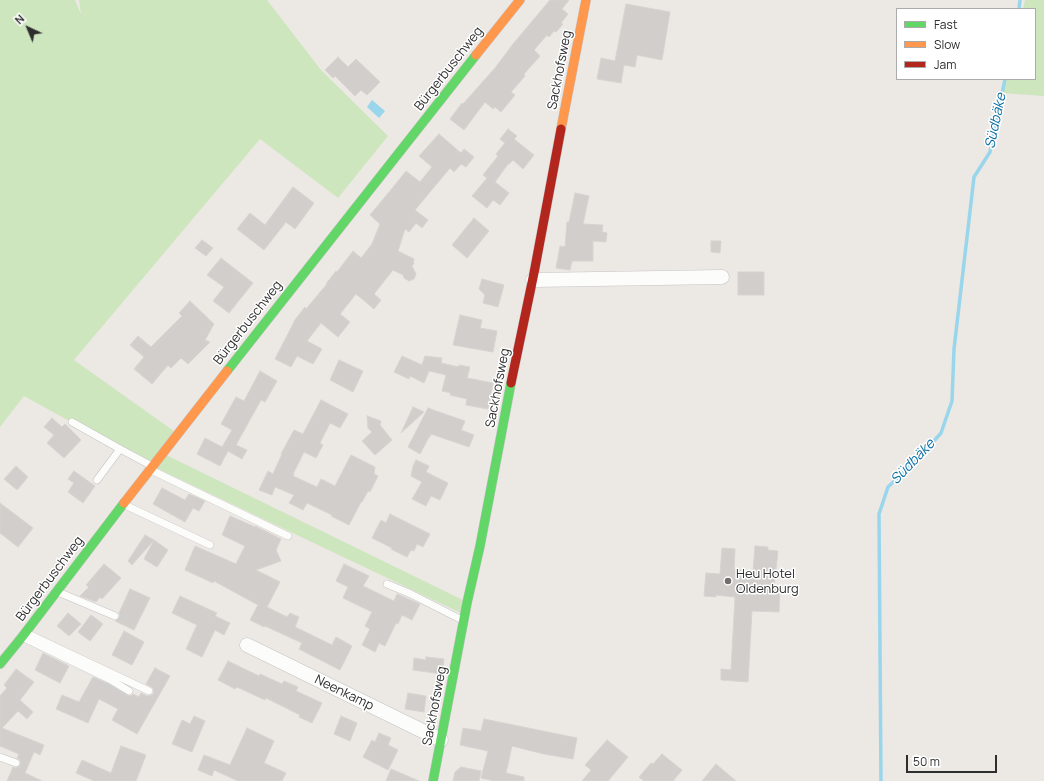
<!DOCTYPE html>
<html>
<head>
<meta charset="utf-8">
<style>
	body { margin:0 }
	#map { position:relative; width:1044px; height:781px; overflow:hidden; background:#ece8e4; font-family:Manrope,sans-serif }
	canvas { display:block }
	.legend { position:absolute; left:896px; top:8px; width:140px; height:72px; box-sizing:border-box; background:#fff; border:1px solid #ababab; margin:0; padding:5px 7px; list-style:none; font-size:12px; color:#2e2e2e }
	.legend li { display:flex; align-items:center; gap:8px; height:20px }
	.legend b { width:20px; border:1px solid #ababab }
	.north { position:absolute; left:8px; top:8px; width:40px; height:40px; -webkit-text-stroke:3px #fff; paint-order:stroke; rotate:316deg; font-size:11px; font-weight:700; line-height:16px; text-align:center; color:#2e2e2e }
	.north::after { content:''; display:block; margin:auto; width:14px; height:18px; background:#2e2e2e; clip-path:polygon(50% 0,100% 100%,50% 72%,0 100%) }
	.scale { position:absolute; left:906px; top:755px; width:91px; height:18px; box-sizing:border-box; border:2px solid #2e2e2e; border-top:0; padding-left:5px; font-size:12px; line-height:14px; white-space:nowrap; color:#2e2e2e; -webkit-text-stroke:3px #fff; paint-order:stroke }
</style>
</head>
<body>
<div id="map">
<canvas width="1044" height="781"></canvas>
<ul class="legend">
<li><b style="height:5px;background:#63d668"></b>Fast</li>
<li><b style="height:5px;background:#ff974d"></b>Slow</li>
<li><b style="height:5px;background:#b3261e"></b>Jam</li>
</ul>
<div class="north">N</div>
<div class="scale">50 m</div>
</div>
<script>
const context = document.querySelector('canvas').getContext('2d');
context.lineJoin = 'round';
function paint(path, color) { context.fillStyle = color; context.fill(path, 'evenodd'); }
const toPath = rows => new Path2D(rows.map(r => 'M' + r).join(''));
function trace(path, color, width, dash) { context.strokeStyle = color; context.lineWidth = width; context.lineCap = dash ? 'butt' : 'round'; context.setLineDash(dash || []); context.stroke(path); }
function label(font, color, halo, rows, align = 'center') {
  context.font = font + ' Manrope,sans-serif'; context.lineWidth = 3; context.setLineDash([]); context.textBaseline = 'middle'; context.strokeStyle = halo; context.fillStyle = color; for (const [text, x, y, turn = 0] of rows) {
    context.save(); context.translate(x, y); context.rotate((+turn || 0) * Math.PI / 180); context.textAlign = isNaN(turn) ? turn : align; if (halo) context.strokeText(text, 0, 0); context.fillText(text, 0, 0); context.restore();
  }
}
const green = toPath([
	[0,0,75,0,81,14,79,0,267,0,321,70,388,136,338,198,260,139,74,360,178,434,151,466,24,396,0,427],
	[1025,0,1044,0,1044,96,1002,93,1005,79,1035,79,1035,9,1023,9],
	[162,453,467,602,465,615,152,466]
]);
const water = toPath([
	[372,100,385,111,379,118,367,107]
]);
const stream = toPath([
	[1019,9,1020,0],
	[881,781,879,514,888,487,919,458,941,433,952,401,954,349,974,177,990,152,1005,79]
]);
const building = toPath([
	[550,0,569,0,562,9,568,14,561,23,563,24,556,32,554,31,549,37,547,35,534,50,540,56,524,74,525,76,511,92,515,95,501,112,495,107,493,109,485,102,464,130,450,119,462,103,463,104,495,68,513,44,550,0],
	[626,4,670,12,662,60,637,55,635,67,624,65,621,83,597,79,601,58,615,61,626,4],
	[338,57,348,67,356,59,380,82,367,95,361,90,355,96,335,76,333,78,325,70,338,57],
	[508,129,517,136,514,139,534,155,523,169,513,160,509,164,508,164,495,182,509,193,500,205,493,200,487,208,472,196,487,178,483,175,498,156,496,154,505,143,500,139,508,129],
	[439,134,461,153,464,149,474,157,466,167,461,164,454,172,450,168,415,210,428,220,422,228,416,223,409,232,405,229,398,251,414,259,413,262,414,263,412,266,416,274,414,279,409,281,404,278,403,275,393,270,374,294,381,300,374,309,356,294,340,314,350,322,338,337,321,323,307,341,322,349,313,364,297,356,291,367,275,359,294,322,294,321,305,307,306,309,327,284,326,284,336,271,337,272,353,251,361,258,372,244,380,224,370,215,394,186,406,171,420,182,432,167,419,156,439,134],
	[293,187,314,203,295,229,286,222,264,250,237,229,250,213,265,225,293,187],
	[575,193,589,196,583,224,603,225,602,232,607,233,606,242,593,241,593,261,572,261,570,270,556,268,560,246,565,247,567,222,569,222,575,193],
	[474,218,489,231,467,258,452,245,474,218],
	[202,240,213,248,206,256,195,248,202,240],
	[711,241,721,241,720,253,711,252,711,241],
	[221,258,253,283,229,313,213,301,224,287,207,275,221,258],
	[738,272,764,272,764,295,738,295,738,272],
	[482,279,504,285,498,307,483,303,485,295,479,289,482,279],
	[190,301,214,324,205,340,210,342,188,364,181,358,171,368,168,365,152,384,134,369,144,357,130,345,138,336,151,347,182,316,179,313,190,301],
	[460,315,482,320,480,328,497,331,493,352,453,345,460,315],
	[402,356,422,365,425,356,442,358,441,363,459,367,459,365,470,367,467,378,493,383,488,409,466,405,467,399,450,395,451,393,442,391,446,375,429,371,424,383,410,376,409,379,394,372,402,356],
	[339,360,363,371,353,392,330,380,339,360],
	[260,371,277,381,265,402,261,400,236,445,247,450,242,459,228,451,220,466,197,454,205,438,222,447,232,430,221,424,236,397,244,401,260,371],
	[321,400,348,414,340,428,330,423,320,443,323,445,316,458,304,452,293,474,294,474,293,476,317,487,321,479,335,486,351,455,375,467,374,474,378,476,370,492,368,491,362,502,361,502,349,525,331,516,332,515,307,503,303,510,289,503,294,495,275,487,272,495,259,490,268,471,273,474,282,454,281,454,294,430,303,434,321,400],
	[413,407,424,412,401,433,413,407],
	[428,408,436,411,465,421,461,430,474,435,469,447,431,434,430,437,429,437,420,454,408,447,428,408],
	[367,416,381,421,380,425,392,440,375,455,362,441,372,432,368,428,367,416],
	[52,418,62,427,65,424,81,440,64,458,47,443,54,435,44,427,52,418],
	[416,460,429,466,426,472,448,483,440,500,431,496,426,506,412,499,422,482,411,476,413,466,416,460],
	[16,466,28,477,17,490,4,479,16,466],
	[74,471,95,486,83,503,68,492,74,483,68,479,74,471],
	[162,488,185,500,189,494,205,501,199,511,193,508,185,522,153,504,162,488],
	[0,503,33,528,18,547,0,533,0,503],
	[390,514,430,534,423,547,417,544,414,551,411,550,407,557,391,549,392,548,372,538,381,520,386,523,390,514],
	[230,516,255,527,255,526,281,539,276,550,281,561,256,570,280,582,267,607,287,617,290,613,299,617,295,627,332,645,336,637,352,646,340,670,299,649,302,643,265,626,264,627,250,620,258,605,214,581,213,583,185,570,195,546,236,564,245,546,222,535,230,516],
	[145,535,154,540,132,565,128,561,145,535],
	[154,540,168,550,157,567,144,559,154,540],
	[755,546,768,547,768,550,778,551,774,588,780,589,779,612,752,611,748,682,721,680,721,669,731,670,735,597,716,595,716,597,704,596,706,573,720,574,722,548,735,549,734,569,753,571,755,546],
	[104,564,121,578,102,599,100,597,96,602,80,596,89,587,86,585,104,564],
	[344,564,369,576,363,586,394,601,397,594,420,604,412,620,402,615,398,624,396,623,385,646,379,643,375,652,362,645,370,629,365,626,372,612,343,598,348,587,336,581,344,564],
	[130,589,150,598,134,630,115,621,119,618,120,615,119,613,130,589],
	[180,596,217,613,215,616,230,623,224,635,215,630,202,657,186,649,197,625,172,613,180,596],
	[68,613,81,624,69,636,57,626,68,613],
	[91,615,103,624,90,641,78,632,91,615],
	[124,631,144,642,132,665,112,655,124,631],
	[43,653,69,666,60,683,35,670,43,653],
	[426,657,444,659,442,674,413,670,414,658,426,660,426,657],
	[228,661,259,676,260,674,282,684,284,681,298,687,296,691,322,703,312,723,299,717,300,715,266,698,265,700,237,687,235,689,218,680,228,661],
	[155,668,170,676,137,734,112,720,118,709,99,699,88,723,56,709,62,695,79,702,93,677,107,683,127,695,131,696,133,694,139,697,141,693,147,696,152,695,154,693,153,688,146,684,155,668],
	[16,669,34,682,20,700,33,712,27,719,18,711,2,728,44,745,40,755,34,752,25,773,42,781,7,781,13,767,16,768,19,767,21,763,20,760,17,758,19,754,0,746,0,696,7,688,4,685,16,669],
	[408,693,426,696,424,712,405,709,408,693],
	[194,716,205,721,192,752,172,744,182,720,190,724,194,716],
	[341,716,357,723,350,741,334,734,341,716],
	[484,719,577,738,573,759,544,754,512,746,506,773,524,777,524,781,494,781,481,778,488,751,460,745,463,728,481,731,484,719],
	[247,728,274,741,264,763,286,773,282,781,238,781,214,770,212,776,198,770,204,755,230,765,247,728],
	[379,733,391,738,388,745,398,750,388,770,363,757,372,740,375,742,379,733],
	[607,740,628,757,608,781,582,781,591,770,585,765,607,740],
	[121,746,146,755,136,781,94,781,76,773,82,760,111,773,121,746],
	[662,754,682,770,673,781,644,781,639,777,651,763,653,764,662,754],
	[716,764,736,781,702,781,716,764],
	[461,767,481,771,479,781,453,781,455,772,461,767],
	[391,769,419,781,386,781,391,769]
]);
const lane = toPath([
	[72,422,120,449,150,465],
	[151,470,288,536],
	[97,480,120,449],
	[125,505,210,545],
	[387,584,411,594,462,620],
	[58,592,115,616],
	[26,633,149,691],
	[24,638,109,679,129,691],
	[0,757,16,763]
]);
const street = toPath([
	[533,280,722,277],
	[247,645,441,740]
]);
const fast = toPath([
	[227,371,476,55],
	[0,664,22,637,124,503],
	[433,781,467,603,480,546,511,383]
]);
const slow = toPath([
	[476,55,520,0],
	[561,129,586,0],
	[124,503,227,371]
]);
const jam = toPath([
	[511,383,534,273,561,129]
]);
const markers = [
	[728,581,4,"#706f6e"]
];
const streetNames = [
	["Bürgerbuschweg",449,69,-52],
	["Sackhofsweg",560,70,-79],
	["Bürgerbuschweg",248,323,-52],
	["Sackhofsweg",498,388,-79],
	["Bürgerbuschweg",50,579,-53],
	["Neenkamp",344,693,26],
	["Sackhofsweg",435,706,-79]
];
const poiNames = [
	["Heu Hotel",736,574],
	["Oldenburg",736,589]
];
const waterNames = [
	["Südbäke",996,121,-78],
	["Südbäke",913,462,-46]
];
paint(green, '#cee6be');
paint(water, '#99d6ec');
trace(stream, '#99d6ec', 3.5);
paint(building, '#d1cecb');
trace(building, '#d7d4d0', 1);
trace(lane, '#c5c4c5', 8);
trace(street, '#c5c4c5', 15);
trace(fast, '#c5c4c5', 10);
trace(slow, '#c5c4c5', 10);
trace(jam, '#c5c4c5', 10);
trace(lane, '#fcfcfb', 7);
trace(street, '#fcfcfb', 14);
trace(fast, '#63d668', 9);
trace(slow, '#ff974d', 9);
trace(jam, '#b3261e', 9);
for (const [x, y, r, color] of markers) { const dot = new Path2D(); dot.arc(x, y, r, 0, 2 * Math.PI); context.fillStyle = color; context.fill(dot); trace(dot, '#fff', 1.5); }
label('13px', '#2e2e2e', '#fff', streetNames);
label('13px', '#2e2e2e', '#fff', poiNames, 'left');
label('italic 14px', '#0d6fa3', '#fff', waterNames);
</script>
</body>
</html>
